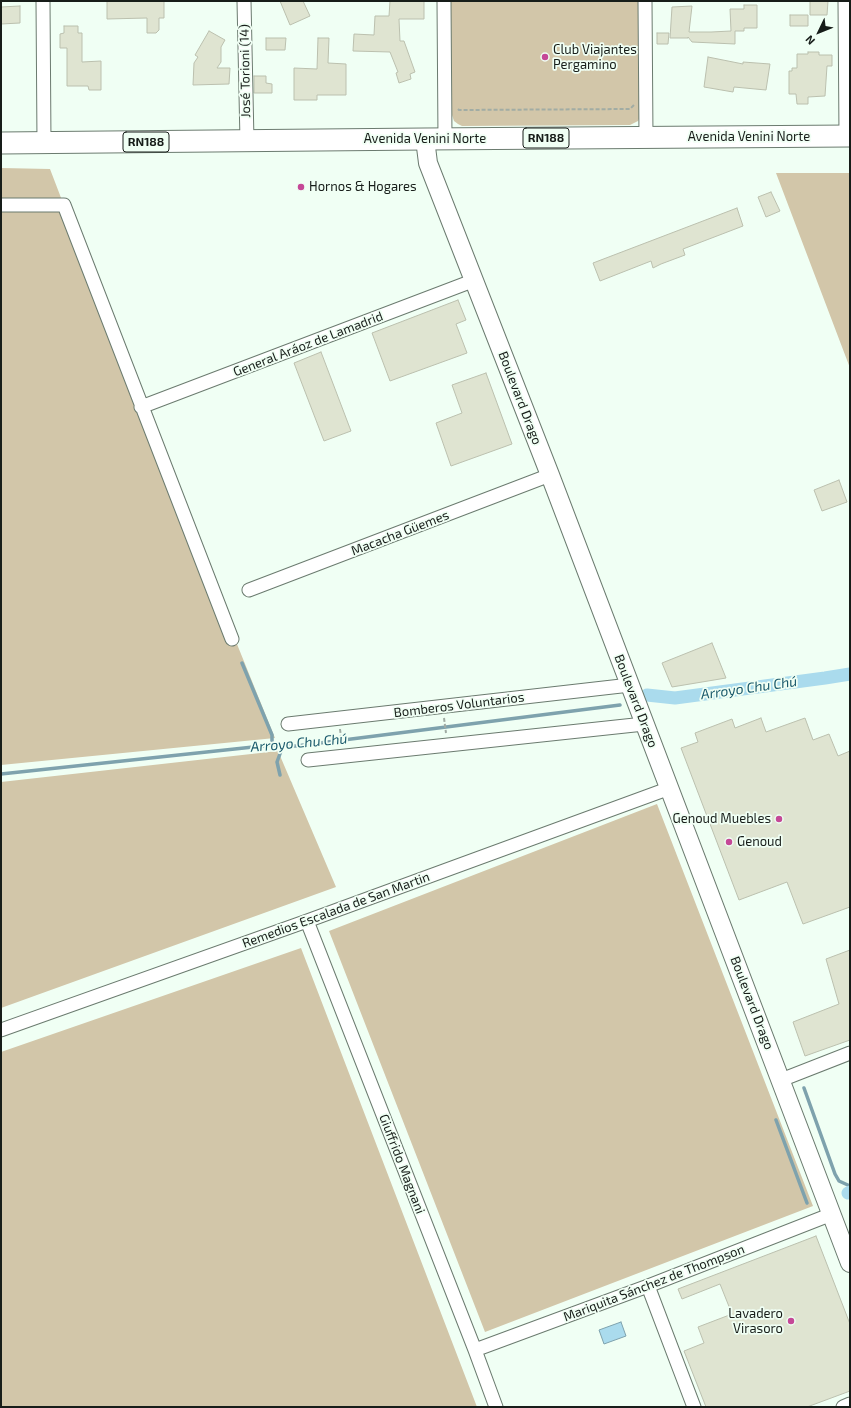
<!DOCTYPE html>
<html>
<head>
<meta charset="utf-8">
<style>
	body { margin:0 }
	#map { position:relative; width:851px; height:1408px; overflow:hidden; background:#f0fff4; font-family:"Exo 2",sans-serif }
	canvas { display:block }
	.frame { position:absolute; inset:0; border:2px solid #171d19; pointer-events:none }
	.north { position:absolute; left:799px; top:12px; width:40px; height:40px; -webkit-text-stroke:3px #f0fff4; paint-order:stroke; rotate:227deg; font-size:11px; font-weight:700; line-height:16px; text-align:center; color:#171d19 }
	.north::after { content:''; display:block; margin:auto; width:14px; height:18px; background:#171d19; clip-path:polygon(50% 0,100% 100%,50% 72%,0 100%) }
</style>
</head>
<body>
<div id="map">
<canvas width="851" height="1408"></canvas>
<div class="frame"></div>
<div class="north">N</div>
</div>
<script>
const context = document.querySelector('canvas').getContext('2d');
context.lineJoin = 'round';
function paint(path, color) { context.fillStyle = color; context.fill(path, 'evenodd'); }
const toPath = rows => new Path2D(rows.map(r => 'M' + r).join(''));
function trace(path, color, width, dash) { context.strokeStyle = color; context.lineWidth = width; context.lineCap = dash ? 'butt' : 'round'; context.setLineDash(dash || []); context.stroke(path); }
function label(font, color, halo, rows, align = 'center') {
  context.font = font + ' "Exo 2",sans-serif'; context.lineWidth = 3.5; context.setLineDash([]); context.textBaseline = 'middle'; context.strokeStyle = halo; context.fillStyle = color; for (const [text, x, y, turn = 0] of rows) {
    context.save(); context.translate(x, y); context.rotate((+turn || 0) * Math.PI / 180); context.textAlign = isNaN(turn) ? turn : align; if (halo) context.strokeText(text, 0, 0); context.fillText(text, 0, 0); context.restore();
  }
}
const green = toPath([
	[450,1,640,1,640,117,638,121,630,125,462,126,458,124,454,121,451,112],
	[1,168,50,169,141,407,275,738,1,765],
	[776,173,850,173,850,368],
	[278,751,336,887,1,1008,1,782],
	[657,804,813,1206,485,1332,329,931],
	[301,948,477,1407,1,1407,1,1052]
]);
const water = toPath([
	[621,1322,626,1336,604,1344,599,1330,621,1322]
]);
const stream = toPath([
	[242,663,272,735,272,745],
	[1,774,272,745,296,746,620,705],
	[280,775,277,762,281,751,282,745],
	[804,1088,835,1174,839,1181,850,1186],
	[776,1120,807,1203]
]);
const canal = toPath([
	[647,695,675,698,825,678,850,674],
	[848,1193,850,1192]
]);
const building = toPath([
	[107,1,164,1,164,18,159,18,159,30,156,33,147,33,147,18,107,19,107,1],
	[280,1,303,1,310,16,290,25,280,1],
	[390,1,424,1,424,19,399,19,400,41,404,41,415,72,410,74,411,79,399,83,396,73,398,72,390,52,353,51,354,34,374,35,375,16,389,16,390,1],
	[810,1,828,1,827,15,810,15,810,1],
	[744,5,757,5,757,28,744,28,744,31,735,31,735,44,692,42,688,37,688,38,670,38,672,7,692,6,689,32,711,32,731,31,730,9,744,9,744,5],
	[20,6,20,23,1,24,1,7,20,6],
	[790,15,808,15,808,26,790,26,790,15],
	[64,26,78,26,78,33,82,33,82,62,101,61,101,90,89,90,88,86,67,86,67,48,60,48,60,34,64,33,64,26],
	[209,31,225,40,221,47,221,62,217,68,230,68,229,84,193,85,194,63,198,57,195,55,209,31],
	[657,33,669,33,668,44,657,44,657,33],
	[266,38,286,38,285,50,266,50,266,38],
	[318,38,329,38,328,63,346,64,346,95,317,95,317,100,294,100,294,68,317,69,318,38],
	[808,52,819,52,819,55,832,55,832,66,827,66,825,96,808,97,808,104,797,104,796,94,789,94,789,71,792,71,792,68,797,68,797,54,808,54,808,52],
	[708,57,743,64,743,62,770,64,766,90,734,87,733,92,704,87,708,57],
	[254,76,266,76,266,83,272,84,272,93,254,93,254,76],
	[771,192,780,211,766,217,758,197,771,192],
	[737,208,743,226,683,249,685,255,661,264,653,268,651,261,600,281,593,263,737,208],
	[458,300,466,320,456,324,467,353,390,381,372,333,458,300],
	[321,352,351,431,324,441,294,363,321,352],
	[486,373,512,444,451,466,436,423,462,413,452,385,486,373],
	[839,480,847,502,822,511,814,490,839,480],
	[712,643,726,678,672,687,662,663,712,643],
	[761,718,766,732,805,718,813,740,829,734,838,756,850,751,850,907,803,924,787,882,739,900,681,748,698,742,695,733,732,719,735,728,761,718],
	[850,950,850,1040,805,1056,793,1022,839,1004,826,959,850,950],
	[816,1236,850,1324,850,1391,807,1407,706,1407,684,1351,704,1343,698,1327,732,1314,720,1284,682,1299,678,1289,816,1236]
]);
const path = toPath([
	[458,109,459,110,630,109,634,105],
	[444,718,446,733],
	[340,729,342,745]
]);
const minor = toPath([
	[43,1,44,143],
	[244,1,247,141],
	[444,1,445,139],
	[645,1,646,137],
	[845,1,846,136],
	[1,205,64,205,232,639],
	[141,407,475,280],
	[249,590,550,475],
	[288,724,630,685],
	[308,760,644,724],
	[307,921,475,1350,496,1407],
	[1,1030,307,921,670,788],
	[781,1080,850,1053],
	[648,1286,694,1407],
	[475,1350,648,1286,832,1214],
	[843,1407,850,1404]
]);
const secondary = toPath([
	[425,139,428,163,550,475,850,1263]
]);
const trunk = toPath([
	[1,143,425,139,850,136]
]);
const markers = [
	[545,57,4,"#c54897"],
	[301,187,4,"#c54897"],
	[779,819,4,"#c54897"],
	[729,842,4,"#c54897"],
	[791,1321,4,"#c54897"]
];
const shields = [
	[546,138,46],
	[146,142,46]
];
const shieldNames = [
	["RN188",546,138],
	["RN188",146,142]
];
const poiNames = [
	["Club Viajantes",553,50],
	["Pergamino",553,65],
	["Hornos & Hogares",309,187],
	["Genoud Muebles",771,819,"right"],
	["Genoud",737,842],
	["Lavadero",783,1314,"right"],
	["Virasoro",783,1329,"right"]
];
const streetNames = [
	["José Torioni (14)",245,71,-91],
	["Avenida Venini Norte",749,137],
	["Avenida Venini Norte",425,139],
	["General Aráoz de Lamadrid",308,344,-21],
	["Boulevard Drago",520,398,69],
	["Macacha Güemes",400,533,-21],
	["Boulevard Drago",636,701,69],
	["Bomberos Voluntarios",459,705,-7],
	["Remedios Escalada de San Martin",336,910,-20],
	["Boulevard Drago",752,1003,69],
	["Giuffrido Magnani",402,1164,69],
	["Mariquita Sánchez de Thompson",654,1283,-21]
];
const waterNames = [
	["Arroyo Chu Chú",749,688,-8],
	["Arroyo Chu Chú",299,743,-5]
];
paint(green, '#d2c6a9');
paint(water, '#aadbed');
trace(water, '#7ea2ad', 1);
trace(stream, '#7ea2ad', 3.5);
trace(canal, '#aadbed', 13);
paint(building, '#dfe4d1');
trace(building, '#bbc0ae', 1);
trace(minor, '#6b7b6f', 15);
trace(secondary, '#6b7b6f', 20);
trace(trunk, '#6b7b6f', 23);
trace(path, '#a1aca4', 2, [4, 2]);
trace(minor, '#fff', 13);
trace(secondary, '#fff', 18);
trace(trunk, '#fff', 21);
for (const [x, y, r, color] of markers) { const dot = new Path2D(); dot.arc(x, y, r, 0, 2 * Math.PI); context.fillStyle = color; context.fill(dot); trace(dot, '#f0fff4', 1.5); }
for (const [x, y, w] of shields) { const box = new Path2D(); box.roundRect(x - w / 2, y - 10, w, 20, 3); context.fillStyle = '#f0fff4'; context.fill(box); trace(box, '#171d19', 1); }
label('bold 12px', '#171d19', null, shieldNames);
label('13px', '#171d19', '#f0fff4', poiNames, 'left');
label('13px', '#171d19', '#f0fff4', streetNames);
label('italic 14px', '#19596b', '#f0fff4', waterNames);
</script>
</body>
</html>
